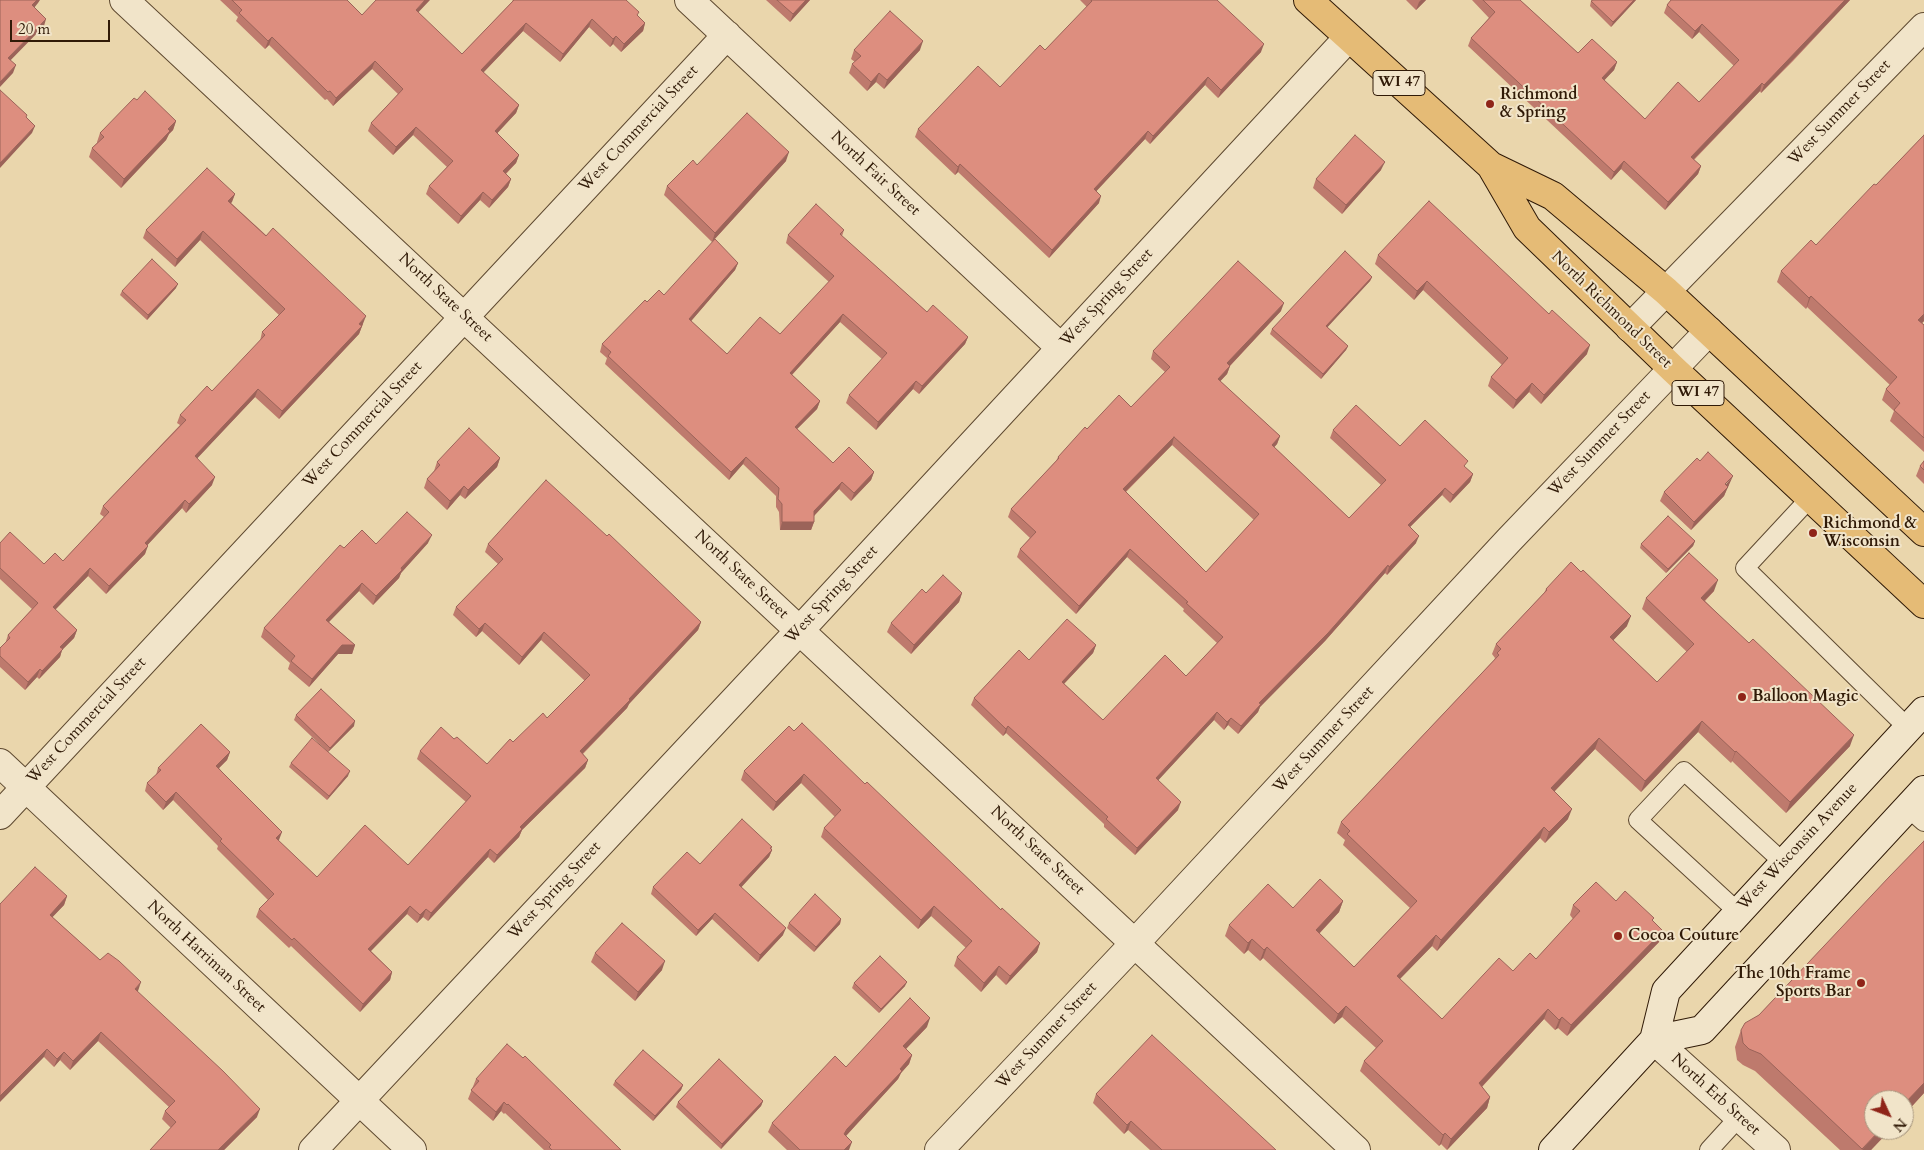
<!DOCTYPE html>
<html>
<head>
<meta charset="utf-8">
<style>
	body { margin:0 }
	#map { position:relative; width:1924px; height:1150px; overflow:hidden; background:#ead6ac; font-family:Cardo,serif }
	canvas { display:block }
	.north { position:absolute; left:1864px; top:1090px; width:50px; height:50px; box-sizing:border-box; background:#f1e4c9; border:1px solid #a4937b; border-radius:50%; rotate:133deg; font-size:14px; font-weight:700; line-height:20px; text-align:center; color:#301a07 }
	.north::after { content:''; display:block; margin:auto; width:18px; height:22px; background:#8f2418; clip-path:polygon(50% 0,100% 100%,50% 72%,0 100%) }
	.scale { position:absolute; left:10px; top:20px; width:100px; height:22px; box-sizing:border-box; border:2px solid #301a07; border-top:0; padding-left:6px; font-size:15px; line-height:18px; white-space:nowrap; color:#301a07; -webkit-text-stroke:4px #f1e4c9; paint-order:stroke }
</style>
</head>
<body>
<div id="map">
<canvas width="1924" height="1150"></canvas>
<div class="north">N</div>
<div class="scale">20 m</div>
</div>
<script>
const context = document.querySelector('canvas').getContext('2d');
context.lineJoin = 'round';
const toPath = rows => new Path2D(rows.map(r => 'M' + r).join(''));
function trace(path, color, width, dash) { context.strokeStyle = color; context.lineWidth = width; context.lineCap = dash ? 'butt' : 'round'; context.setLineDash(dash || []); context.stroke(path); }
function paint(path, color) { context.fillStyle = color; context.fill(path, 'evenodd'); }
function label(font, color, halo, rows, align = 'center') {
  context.font = font + ' Cardo,serif'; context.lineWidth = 4; context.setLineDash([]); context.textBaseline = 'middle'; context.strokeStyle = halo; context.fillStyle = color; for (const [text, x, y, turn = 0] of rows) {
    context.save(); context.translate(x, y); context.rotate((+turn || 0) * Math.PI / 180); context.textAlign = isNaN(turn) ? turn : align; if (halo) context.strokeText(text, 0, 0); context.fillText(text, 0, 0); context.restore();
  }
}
const lane = toPath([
	[1810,498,1745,568,1908,728],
	[1908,808,1924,822],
	[1738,912,1638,820,1684,771,1784,863],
	[1709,1150,1740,1116]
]);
const street = toPath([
	[124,0,1356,1150],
	[689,0,1060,347],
	[1630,328,1924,27],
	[0,763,412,1150],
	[0,815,727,35],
	[1654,1040,1776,1150],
	[313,1150,800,630,1348,38],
	[939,1150,1135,943,1509,540,1709,331]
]);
const secondary = toPath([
	[1654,1040,1702,1030,1924,790],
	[1553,1150,1654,1040,1666,991,1924,711]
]);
const primary = toPath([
	[1308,0,1491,166,1553,196,1666,291,1924,532],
	[1491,166,1527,228,1673,369,1924,604]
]);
const wall = toPath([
	[220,0,347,0,362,15,418,13,462,54,513,1,512,0,626,0,638,16,645,23,643,31,621,52,613,44,610,47,589,27,560,62,523,31,483,73,519,105,516,113,497,133,519,155,516,163,506,174,511,179,508,187,489,208,480,200,458,224,426,194,429,186,447,167,413,135,393,155,368,131,371,123,398,94,372,69,333,106,327,99,325,100,269,45,265,49,236,21,238,17],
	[766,0,810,0,790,22],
	[1080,0,1217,0,1261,52,1218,98,1205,85,1150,144,1145,139,1096,191,1099,203,1049,258,958,172,955,175,915,137,918,129,1000,87,1045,50,1087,7],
	[1406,0,1426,0,1416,10],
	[1472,0,1520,0,1578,53,1617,62,1614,70,1604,80,1645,119,1699,102,1734,66,1699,32,1692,39,1664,13,1667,5,1671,0,1850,0,1793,61,1761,93,1760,91,1694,160,1701,166,1698,174,1665,210,1621,169,1611,180,1468,46,1471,38,1489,18],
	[1636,0,1611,27,1590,6,1591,1],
	[854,50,920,50,884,89,876,82,867,91,849,73,852,64,855,62,851,59],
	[137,100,176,121,173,130,169,134,166,140,121,188,89,157,92,148,97,143,97,142,100,133],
	[1924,135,1924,321,1922,323,1924,325,1924,452,1890,421,1894,411,1882,400,1886,389,1890,385,1807,307,1806,309,1777,282,1781,271,1816,245,1876,185],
	[786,161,712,242,664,195,667,186],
	[1381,170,1342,214,1313,188,1316,179],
	[235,194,231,203,363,324,362,326,359,334,279,419,255,397,197,458,212,485,186,513,182,508,147,545,145,554,106,594,88,576,55,610,77,630,74,638,62,650,60,657,39,679,37,677,25,690,0,667,0,648,5,644,8,635,32,609,0,579,0,543,44,564,63,561,104,517,100,514,103,506,180,425,177,423,180,415,212,391,260,341,262,332,279,315,200,240,175,267,143,238,146,230],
	[844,230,842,236,927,312,968,337,965,344,919,394,913,389,876,430,846,403,849,395,882,359,840,322,792,375,820,401,817,409,797,429,833,463,874,472,871,480,851,501,839,489,814,516,814,522,811,530,780,530,779,512,776,507,776,496,743,464,729,480,605,364,607,358,600,352,602,344,647,302,738,263,735,270,691,321,727,354,780,334,829,282,786,243,788,235],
	[1378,255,1587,354,1541,404,1529,392,1513,409,1488,386,1491,377,1502,365,1423,290,1414,300,1375,264],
	[1372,277,1370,281,1327,327,1348,346,1346,350,1321,379,1270,334,1272,329],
	[176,288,147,320,120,295,122,291],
	[1281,311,1230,366,1227,374,1220,381,1280,436,1277,444,1274,447,1349,518,1381,485,1330,438,1333,430,1400,446,1466,468,1473,474,1470,482,1450,503,1442,495,1410,527,1416,543,1387,575,1385,573,1325,641,1260,707,1258,712,1238,734,1228,725,1224,730,1214,720,1158,780,1178,810,1135,855,1104,827,1104,824,1006,733,1003,736,971,705,974,698,1029,660,1096,645,1093,653,1064,684,1103,720,1186,676,1217,643,1183,611,1184,609,1127,557,1076,614,1017,557,1020,549,1030,538,1008,517,1011,509,1056,461,1058,457,1087,429,1131,407,1165,372,1151,359,1153,351],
	[1172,445,1254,520,1206,572,1126,492],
	[500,458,497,467,465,499,460,495,447,510,424,488,427,479,434,471,437,462],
	[1924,461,1924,484,1916,476,1920,466],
	[1729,485,1727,488,1724,496,1691,530,1660,501,1664,492],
	[1695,541,1693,546,1666,573,1640,548,1641,544],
	[428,543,401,573,399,578,373,605,359,591,329,622,355,645,352,654,338,654,309,687,288,669,290,663,261,637,264,628,344,548,376,544],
	[488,544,701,622,698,630,629,704,627,708,583,754,588,760,585,768,522,830,519,837,494,863,488,857,428,921,423,917,417,923,407,914,371,951,392,972,390,980,360,1012,291,946,289,948,256,917,259,909,268,900,217,849,218,846,173,800,163,810,145,791,147,783,156,775,158,768,230,752,227,760,219,768,279,840,279,841,317,877,408,865,466,802,417,759,420,751,454,739,487,764,513,742,547,718,585,681,541,640,519,665,482,631,476,637,453,615,456,607,498,564,485,552],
	[1546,589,1627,626,1613,640,1657,682,1687,652,1642,609,1646,598,1714,591,1705,601,1850,746,1786,813,1732,761,1731,763,1698,732,1641,792,1595,749,1554,792,1568,819,1545,843,1540,838,1437,951,1432,946,1400,979,1442,1019,1513,971,1536,959,1573,919,1570,915,1573,905,1616,901,1653,921,1659,942,1567,1036,1558,1028,1555,1030,1544,1019,1482,1087,1490,1097,1487,1108,1447,1150,1441,1144,1439,1146,1360,1071,1364,1061,1376,1048,1342,1017,1334,1024,1263,958,1260,961,1248,950,1244,954,1225,936,1229,925,1293,908,1343,901,1339,912,1319,934,1354,967,1410,908,1343,845,1345,840,1337,833,1341,822,1494,660,1495,658,1492,654,1496,644,1544,593],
	[926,593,962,593,959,602,911,654,887,632,891,623],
	[296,715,354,726,328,752,294,720],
	[794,731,865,784,1001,910,1040,943,1037,952,1006,985,996,975,981,992,954,966,957,957,966,948,931,916,918,929,821,837,824,828,835,817,801,783,773,811,741,780,744,771],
	[291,763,348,776,327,800,289,767],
	[1924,841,1924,1093,1904,1115,1904,1100,1874,1130,1890,1130,1871,1150,1840,1150,1755,1071,1743,1065,1737,1060,1735,1047,1741,1030,1759,1015],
	[771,849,772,850,769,857,741,887,783,935,758,962,712,919,696,936,651,894,653,887,700,864],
	[67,896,64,905,52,917,100,960,138,991,137,992,257,1117,224,1150,150,1150,171,1128,162,1119,165,1111,169,1107,98,1041,70,1070,60,1060,54,1067,44,1057,0,904],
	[841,919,840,924,814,952,787,928,789,923],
	[595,953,662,970,635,1001,591,962],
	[854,983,905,986,879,1013,852,988],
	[927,1027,906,1049,912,1055,909,1064,901,1073,898,1079,846,1136,849,1150,787,1150,768,1132,772,1123,846,1067],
	[476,1079,621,1150,544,1150,505,1113,504,1114,501,1111,493,1121,468,1099],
	[615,1081,683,1085,681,1090,653,1121,613,1085],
	[1096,1094,1276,1150,1150,1150,1128,1130,1124,1134,1093,1103],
	[763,1101,761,1106,721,1149,676,1107,678,1102]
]);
const shadedWall = toPath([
	[37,0,40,0,38,3,30,13,32,5],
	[425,0,430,0,413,18,416,10],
	[806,0,810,0,790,22,793,14],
	[1421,0,1426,0,1416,10,1419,2],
	[1634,0,1636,0,1611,27,1613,22],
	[1845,0,1850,0,1761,93,1764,85],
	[46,19,44,26,5,66,8,58],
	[592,19,589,27,560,62,563,54],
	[526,23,523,31,478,78,481,70],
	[645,23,643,31,621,52,624,44],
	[1702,24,1699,32,1692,39,1695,31],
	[616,36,613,44,610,47,613,39],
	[272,37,269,45,265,49,268,41],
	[923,41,920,50,884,89,887,80],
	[1264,44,1261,52,1218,98,1221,90],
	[375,61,372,69,333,106,336,98],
	[1617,62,1614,70,1599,86,1602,78],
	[16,65,13,73,0,87,0,82],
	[879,73,876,82,867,91,871,82],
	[1208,77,1205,85,1150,144,1153,136],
	[1762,83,1760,91,1688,165,1691,157],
	[519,105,516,113,492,139,495,131],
	[176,121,173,130,169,134,166,140,121,188,124,179],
	[35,126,32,133,0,168,0,163],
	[416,127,413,135,393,155,396,147],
	[1148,131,1145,139,1091,197,1094,189],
	[789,152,786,161,712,242,715,233],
	[519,155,516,163,500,179,503,171],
	[1624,161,1621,169,1611,180,1614,172],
	[1385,162,1381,170,1342,214,1346,205],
	[960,164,958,172,955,175,958,167],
	[1701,166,1698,174,1665,210,1668,202],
	[511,179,508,187,489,208,492,200],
	[483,192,480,200,458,224,461,216],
	[235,194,232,202,225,209,228,201],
	[1101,196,1099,203,1049,258,1052,250],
	[203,231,200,240,175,267,177,259],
	[738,263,735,270,686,327,689,319],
	[1372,277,1370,281,1324,331,1326,326],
	[1427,281,1423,290,1414,300,1417,291],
	[178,284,176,288,147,320,148,315],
	[1811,296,1807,307,1806,309,1809,298],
	[1284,303,1281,311,1225,371,1227,363],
	[843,314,840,322,787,380,790,373],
	[1924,314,1924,321,1914,331,1918,320],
	[366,316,359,334,279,419,282,411],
	[968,337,965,344,919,394,922,386],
	[1590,345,1587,354,1541,404,1544,395],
	[1348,346,1346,350,1321,379,1323,374],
	[1230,366,1227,374,1215,387,1218,379],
	[916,381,913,389,876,430,878,422],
	[1532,383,1529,392,1513,409,1516,400],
	[258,389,255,397,192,464,195,456],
	[820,401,817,409,792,434,795,427],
	[1280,436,1277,444,1269,453,1272,445],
	[1174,437,1172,445,1120,497,1123,489],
	[746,457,743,464,729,480,731,472],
	[500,458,497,467,465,499,468,490],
	[874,472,871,480,851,501,854,493],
	[1473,474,1470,482,1450,503,1453,495],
	[1733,476,1724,496,1691,530,1694,522],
	[215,477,212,485,186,513,189,504],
	[842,482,839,489,811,519,814,511],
	[464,486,460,495,447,510,450,501],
	[1445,488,1442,495,1405,532,1408,525],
	[185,500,182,508,142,551,145,543],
	[782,522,814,522,811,530,780,530],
	[432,535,428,543,401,573,399,578,373,605,376,596],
	[1419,536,1416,543,1387,575,1389,567],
	[1695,541,1693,546,1666,573,1668,569],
	[148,546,145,554,106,594,109,586],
	[1130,549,1127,557,1076,614,1079,606],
	[1388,565,1385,573,1325,641,1260,707,1258,712,1238,734,1241,726,1259,703],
	[90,568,88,576,50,615,53,607],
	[1718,580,1714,591,1697,608,1701,598],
	[362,583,359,591,323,628,326,620],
	[962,593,959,602,911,654,914,645],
	[1631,616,1627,626,1606,648,1610,637],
	[701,622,698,630,629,704,627,708,577,759,580,751],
	[485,623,482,631,476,637,479,629],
	[77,630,74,638,62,650,60,657,39,679,42,671,60,647],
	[544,632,541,640,519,665,522,657],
	[342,645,355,645,352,654,338,654,309,687,312,679],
	[1096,645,1093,653,1059,689,1062,682],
	[40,669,37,677,25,690,28,682],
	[1217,712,1214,720,1153,786,1156,778],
	[1231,718,1228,725,1224,730,1227,722],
	[355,721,354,726,328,752,330,748],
	[1702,721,1698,732,1641,792,1645,781],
	[1008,726,1006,733,1003,736,1006,729],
	[1854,735,1850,746,1786,813,1790,802],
	[1599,738,1595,749,1547,799,1551,788],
	[1736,751,1732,761,1731,763,1735,752],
	[230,752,227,760,213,774,216,766],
	[588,760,585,768,522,830,519,837,494,863,497,855,520,827],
	[350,771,348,776,327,800,329,796],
	[804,774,801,783,773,811,776,802],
	[176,792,173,800,163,810,166,802],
	[1181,802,1178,810,1135,855,1137,848],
	[1572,809,1568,819,1545,843,1549,832],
	[1544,827,1540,838,1437,951,1441,940],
	[282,832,279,840,273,846,276,838],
	[772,847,770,852,772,850,769,857,737,892,739,885],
	[490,849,488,857,428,921,431,913],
	[67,896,64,905,47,923,50,915],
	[1343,901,1339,912,1312,941,1316,930],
	[410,906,407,914,365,957,368,949],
	[934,906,931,916,918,929,921,920],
	[426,909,423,917,417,923,420,915],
	[715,913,712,919,696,936,698,930],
	[841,919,840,924,814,952,816,947],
	[786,928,783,935,758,962,760,955],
	[1663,931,1659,942,1567,1036,1571,1025],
	[1436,935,1432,946,1393,986,1397,976],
	[1252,939,1248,950,1244,954,1248,943],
	[1040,943,1037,952,1006,985,1010,976],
	[1267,947,1263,958,1260,961,1264,950],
	[665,961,662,970,635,1001,638,992],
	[999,966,996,975,981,992,984,983],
	[392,972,390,980,360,1012,363,1004],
	[141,982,138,991,132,998,135,989],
	[907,982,905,986,879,1013,881,1009],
	[1346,1006,1342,1017,1334,1024,1338,1014],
	[1548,1009,1544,1019,1475,1094,1479,1083],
	[1562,1017,1558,1028,1555,1030,1559,1020],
	[930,1018,927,1027,900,1055,903,1046],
	[101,1032,98,1041,70,1070,73,1061],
	[47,1049,44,1057,0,1102,0,1096],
	[64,1052,60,1060,54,1067,57,1059],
	[912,1055,909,1064,901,1073,898,1079,844,1138,844,1134,847,1129],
	[1924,1083,1924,1093,1904,1115,1904,1104],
	[683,1085,681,1090,653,1121,655,1116],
	[1490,1097,1487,1108,1447,1150,1451,1139],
	[763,1101,761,1106,721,1149,722,1144],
	[504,1102,501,1111,493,1121,496,1112],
	[260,1109,257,1117,224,1150,218,1150],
	[1131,1121,1128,1130,1124,1134,1127,1125],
	[1880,1130,1890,1130,1871,1150,1862,1150],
	[1445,1133,1441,1144,1439,1146,1443,1135],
	[852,1142,849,1150,844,1150]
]);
const building = toPath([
	[0,0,37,0,32,5,46,19,8,58,16,65,0,82,0,0],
	[232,0,347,0,362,15,376,0,425,0,416,10,462,54,514,0,626,0,639,12,637,15,645,23,624,44,616,36,613,39,592,19,563,54,526,23,481,70,519,105,495,131,519,155,503,171,511,179,492,200,483,192,461,216,429,186,453,161,416,127,396,147,371,123,403,89,375,61,336,98,330,91,328,92,272,37,268,41,239,13,242,10,232,0],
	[777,0,806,0,793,14,777,0],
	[1091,0,1217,0,1264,44,1221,90,1208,77,1153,136,1148,131,1094,189,1101,196,1052,250,960,164,958,167,918,129,978,66,1000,87,1040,45,1045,50,1092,1,1091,0],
	[1483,0,1520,0,1578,53,1592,39,1617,62,1602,78,1645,119,1678,82,1699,102,1739,60,1702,24,1695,31,1667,5,1671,0,1845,0,1764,85,1762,83,1691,157,1701,166,1668,202,1624,161,1614,172,1471,38,1495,12,1483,0],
	[1593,0,1634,0,1613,22,1591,1,1593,0],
	[890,11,923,41,887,80,879,73,871,82,852,64,861,56,854,50,890,11],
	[0,90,27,115,26,117,35,126,0,163,0,90],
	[145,91,176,121,168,129,170,131,124,179,92,148,104,137,100,133,134,98,137,100,145,91],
	[747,113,789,152,715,233,667,186,693,160,697,165,747,113],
	[1355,135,1385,162,1346,205,1316,179,1355,135],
	[1924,135,1924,314,1918,320,1924,325,1924,438,1894,410,1900,403,1886,389,1897,377,1811,296,1809,298,1781,271,1811,240,1816,245,1874,184,1876,185,1924,135],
	[207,168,235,194,228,201,266,236,273,228,366,316,359,324,362,326,282,411,258,389,195,456,215,477,189,504,185,500,145,543,148,546,109,586,90,568,53,607,77,630,60,647,63,649,42,671,40,669,28,682,0,656,0,648,10,638,8,635,38,603,0,568,0,543,10,532,44,564,55,553,63,561,109,512,103,506,186,420,180,415,207,386,212,391,265,335,262,332,285,309,203,231,177,259,146,230,207,168],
	[1429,201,1549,314,1552,310,1590,345,1544,395,1532,383,1516,400,1491,377,1508,358,1427,281,1417,291,1378,255,1429,201],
	[816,204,844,230,840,234,927,312,933,305,968,337,922,386,916,381,878,422,849,395,887,353,843,314,790,373,820,401,795,427,833,463,849,447,874,472,854,493,842,482,814,511,814,522,782,522,782,504,778,499,779,488,746,457,731,472,608,356,611,352,602,344,645,300,647,302,659,290,664,295,715,239,738,263,689,319,727,354,760,317,780,334,834,276,788,235,816,204],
	[1345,251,1372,277,1326,326,1348,346,1323,374,1272,329,1345,251],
	[152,259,178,284,148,315,122,291,152,259],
	[1238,261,1284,303,1227,363,1230,366,1218,379,1280,436,1272,445,1349,518,1386,480,1333,430,1356,405,1400,446,1425,420,1468,461,1464,466,1473,474,1453,495,1445,488,1408,525,1419,536,1389,567,1388,565,1328,633,1259,703,1261,704,1241,726,1231,718,1227,722,1217,712,1156,778,1181,802,1137,848,1106,819,1108,817,1008,726,1006,729,974,698,1019,650,1029,660,1067,619,1096,645,1062,682,1103,720,1165,655,1186,676,1223,637,1186,603,1188,602,1130,549,1079,606,1020,549,1036,532,1011,509,1059,458,1058,457,1085,427,1087,429,1119,395,1131,407,1170,367,1153,351,1238,261],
	[1174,437,1259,514,1206,572,1123,489,1174,437],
	[469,428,500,458,468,490,464,486,450,501,427,479,440,465,437,462,469,428],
	[1708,452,1733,476,1725,484,1728,487,1694,522,1664,492,1697,458,1700,461,1708,452],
	[1924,461,1924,470,1920,466,1924,461],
	[546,480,607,536,609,534,701,622,629,699,630,700,580,751,588,760,520,827,522,829,497,855,490,849,431,913,426,909,420,915,410,906,368,949,392,972,363,1004,294,938,292,940,259,909,274,894,220,841,222,839,176,792,166,802,147,783,161,770,158,768,201,724,230,752,216,766,282,832,276,838,317,877,365,825,408,865,471,796,420,751,441,727,454,739,457,737,487,764,510,739,513,742,543,713,547,718,590,675,544,632,522,657,485,623,479,629,456,607,503,559,488,544,546,480],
	[407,512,432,535,401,568,402,570,376,596,362,583,326,620,355,645,342,645,312,679,291,661,295,656,264,628,340,545,344,548,362,530,376,544,407,512],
	[1668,516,1695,541,1668,569,1641,544,1668,516],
	[1689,553,1718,580,1701,598,1749,643,1753,639,1854,735,1790,802,1736,751,1735,752,1702,721,1645,781,1599,738,1551,788,1572,809,1549,832,1544,827,1441,940,1436,935,1397,976,1442,1019,1499,958,1513,971,1530,953,1536,959,1580,911,1573,905,1596,882,1616,901,1625,891,1654,918,1652,920,1663,931,1571,1025,1562,1017,1559,1020,1548,1009,1479,1083,1490,1097,1451,1139,1445,1133,1443,1135,1364,1061,1383,1041,1346,1006,1338,1014,1267,947,1264,950,1252,939,1248,943,1229,925,1268,884,1293,908,1320,879,1343,901,1316,930,1354,967,1417,901,1347,834,1350,831,1341,822,1499,655,1497,653,1501,649,1496,644,1547,590,1546,589,1571,562,1581,572,1583,570,1631,616,1610,637,1657,682,1694,644,1646,598,1689,553],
	[943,575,962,593,914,645,891,623,922,589,926,593,943,575],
	[321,689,355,721,330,748,296,715,321,689],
	[802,723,865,784,867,782,1001,910,1002,908,1040,943,1010,976,999,966,984,983,957,957,972,941,934,906,921,920,824,828,841,810,804,774,776,802,744,771,789,726,794,731,802,723],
	[312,738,350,771,329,796,291,763,312,738],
	[742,819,772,847,770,848,772,850,739,885,786,928,760,955,715,913,698,930,653,887,687,852,700,864,742,819],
	[1924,841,1924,1083,1904,1104,1904,1100,1874,1100,1874,1130,1880,1130,1862,1149,1761,1054,1749,1049,1743,1043,1741,1030,1745,1023,1759,1015,1889,877,1924,841],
	[35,867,67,896,50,915,100,960,108,953,119,961,141,982,135,989,223,1071,260,1109,218,1150,150,1150,176,1122,165,1111,175,1101,101,1032,73,1061,64,1052,57,1059,47,1049,0,1096,0,904,35,867],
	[815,894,841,919,816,947,789,923,815,894],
	[622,923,665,961,638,992,595,953,622,923],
	[880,956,907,982,881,1009,854,983,880,956],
	[910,998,930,1018,903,1046,912,1055,900,1069,902,1071,847,1129,844,1134,852,1142,844,1150,800,1150,772,1123,835,1056,846,1067,910,998],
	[1152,1035,1276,1150,1162,1150,1131,1121,1127,1125,1096,1094,1152,1035],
	[507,1044,523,1058,525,1056,621,1150,552,1150,549,1147,551,1145,508,1104,507,1105,504,1102,496,1112,471,1090,479,1081,476,1079,507,1044],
	[643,1050,683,1085,655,1116,615,1081,643,1050],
	[719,1059,763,1101,722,1144,678,1102,719,1059]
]);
const markers = [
	[1490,104,5,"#8f2418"],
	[1813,533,5,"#8f2418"],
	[1742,697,5,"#8f2418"],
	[1618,936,5,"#8f2418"],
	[1861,983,5,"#8f2418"]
];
const shields = [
	[1399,83,52],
	[1698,393,52]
];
const shieldNames = [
	["WI 47",1399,83],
	["WI 47",1698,393]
];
const poiNames = [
	["Richmond",1500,95],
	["& Spring",1500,113],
	["Richmond &",1823,524],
	["Wisconsin",1823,542],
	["Balloon Magic",1752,697],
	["Cocoa Couture",1628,936],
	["The 10th Frame",1851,974,"right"],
	["Sports Bar",1851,992,"right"]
];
const streetNames = [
	["West Summer Street",1840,113,-46],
	["West Commercial Street",639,129,-47],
	["North Fair Street",875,174,43],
	["North State Street",445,298,43],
	["West Spring Street",1107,298,-47],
	["North Richmond Street",1611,310,44],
	["West Commercial Street",363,425,-47],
	["West Summer Street",1600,444,-46],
	["North State Street",741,575,43],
	["West Spring Street",832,595,-47],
	["West Commercial Street",87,721,-47],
	["West Summer Street",1324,740,-47],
	["West Wisconsin Avenue",1798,847,-47],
	["North State Street",1037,851,43],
	["West Spring Street",555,891,-47],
	["North Harriman Street",206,957,43],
	["West Summer Street",1047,1036,-47],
	["North Erb Street",1715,1095,42]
];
trace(lane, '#5e4930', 20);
trace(street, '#5e4930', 30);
trace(secondary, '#301a07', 30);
trace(primary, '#301a07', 30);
trace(lane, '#f1e4c9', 18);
trace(street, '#f1e4c9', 28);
trace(secondary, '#f1e4c9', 28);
trace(primary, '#e5bb76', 28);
paint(wall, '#be7a6d');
paint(shadedWall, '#9b6359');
paint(building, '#dd8e7f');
trace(building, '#9b6359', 1);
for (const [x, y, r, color] of markers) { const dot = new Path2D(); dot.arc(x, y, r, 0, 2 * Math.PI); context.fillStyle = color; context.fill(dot); trace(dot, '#f1e4c9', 2); }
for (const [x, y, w] of shields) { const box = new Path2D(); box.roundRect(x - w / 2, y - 12.5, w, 25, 4); context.fillStyle = '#f1e4c9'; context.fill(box); trace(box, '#301a07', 1); }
label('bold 15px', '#301a07', null, shieldNames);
label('bold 16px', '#301a07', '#f1e4c9', poiNames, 'left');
label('16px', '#301a07', '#f1e4c9', streetNames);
</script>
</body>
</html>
